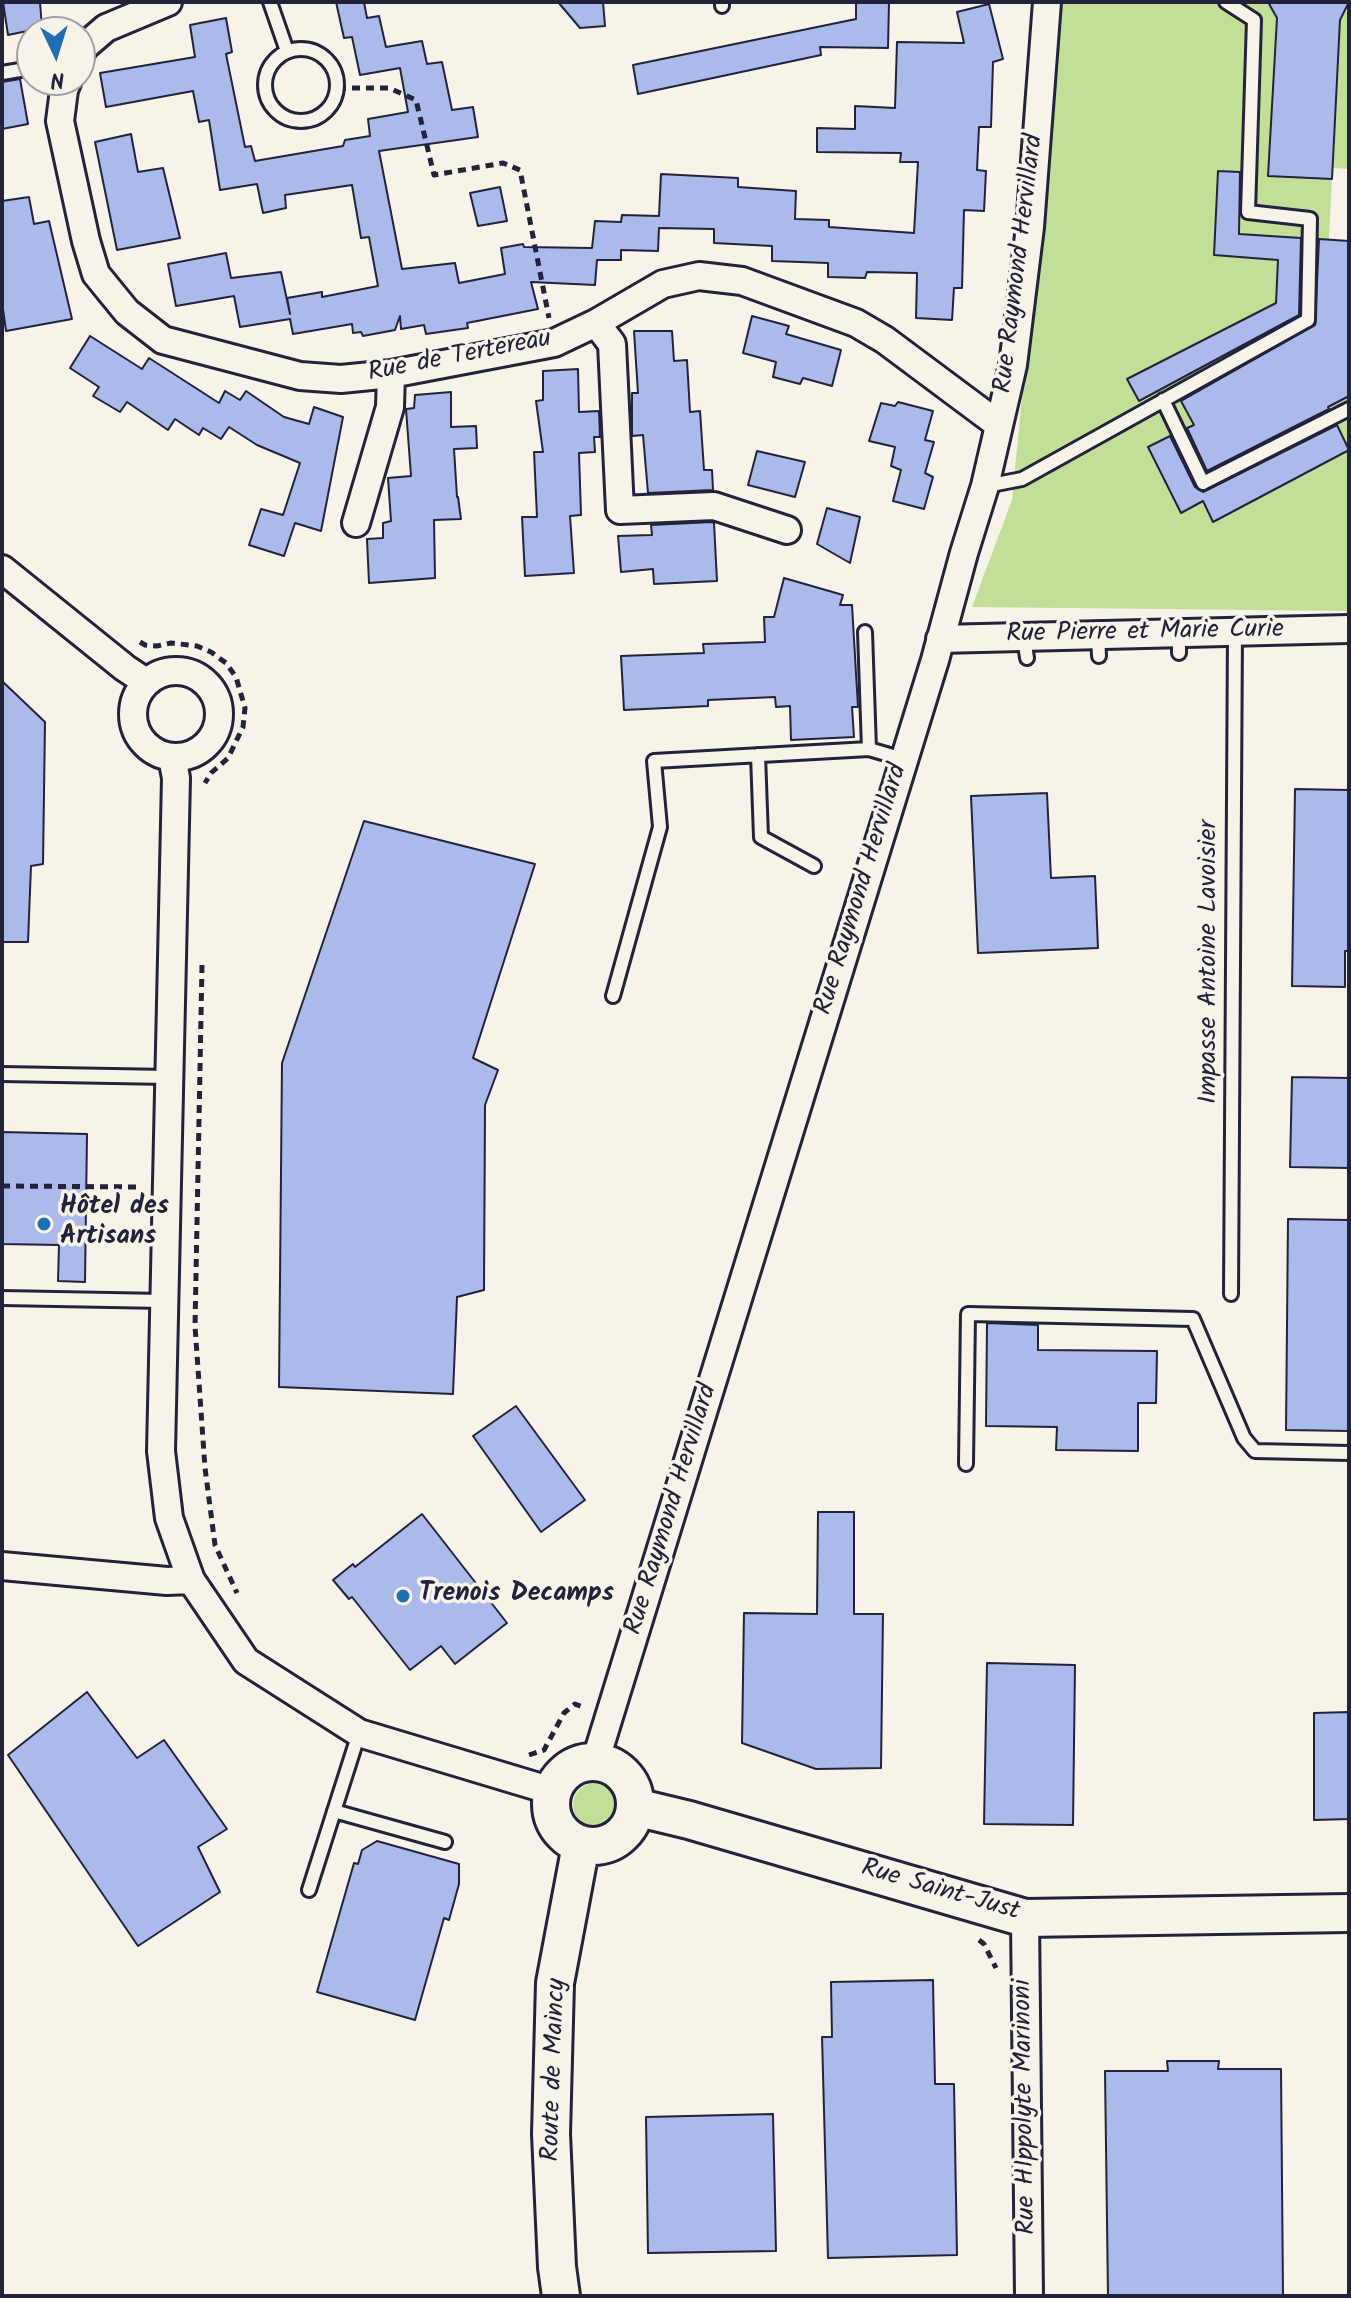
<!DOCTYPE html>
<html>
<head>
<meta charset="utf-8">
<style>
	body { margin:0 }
	#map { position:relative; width:1351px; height:2298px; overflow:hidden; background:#f7f3e8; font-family:Kalam,sans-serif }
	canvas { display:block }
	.frame { position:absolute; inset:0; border:4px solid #22223b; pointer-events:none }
	.north { position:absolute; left:16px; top:16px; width:80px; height:80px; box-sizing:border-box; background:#f7f3e8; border:2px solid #a29fa3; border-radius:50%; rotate:176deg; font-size:22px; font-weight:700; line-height:32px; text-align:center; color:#22223b }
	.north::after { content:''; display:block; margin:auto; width:28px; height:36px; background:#1f6fb2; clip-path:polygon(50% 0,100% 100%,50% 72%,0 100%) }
</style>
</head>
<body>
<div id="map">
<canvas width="1351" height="2298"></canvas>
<div class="frame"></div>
<div class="north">N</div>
</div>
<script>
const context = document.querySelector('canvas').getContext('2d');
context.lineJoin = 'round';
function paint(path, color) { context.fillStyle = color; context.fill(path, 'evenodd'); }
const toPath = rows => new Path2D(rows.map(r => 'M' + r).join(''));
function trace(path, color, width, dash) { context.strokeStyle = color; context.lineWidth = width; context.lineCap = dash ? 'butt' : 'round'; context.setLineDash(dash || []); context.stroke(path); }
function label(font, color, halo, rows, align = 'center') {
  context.font = font + ' Kalam,sans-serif'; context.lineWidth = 7; context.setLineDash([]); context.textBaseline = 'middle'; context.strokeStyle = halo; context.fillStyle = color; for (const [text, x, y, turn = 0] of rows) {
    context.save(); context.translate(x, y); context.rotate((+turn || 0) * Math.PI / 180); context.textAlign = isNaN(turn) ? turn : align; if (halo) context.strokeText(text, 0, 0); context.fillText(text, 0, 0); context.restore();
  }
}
const green = toPath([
	[1060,2,1264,2,1270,6,1277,18,1268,175,1332,179,1324,329,1216,465,1349,396,1349,611,972,607,1012,500],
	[1349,7,1349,169,1333,168,1340,20],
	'573 1805a22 22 0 1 1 44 0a22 22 0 1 1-44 0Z'
]);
const building = toPath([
	[3,2,40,2,42,28,8,35,3,2],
	[336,2,364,2,367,18,379,16,386,47,422,41,427,64,442,62,452,110,473,107,478,137,379,151,402,269,455,263,459,283,505,274,501,248,523,244,524,247,592,248,595,221,621,222,622,215,659,216,661,174,738,178,738,187,796,191,795,219,829,220,829,227,914,233,918,162,900,162,901,153,817,152,817,128,855,129,855,106,895,108,897,42,964,43,957,12,989,4,1003,59,993,62,991,127,979,127,977,170,986,171,984,211,964,210,962,288,954,288,952,320,916,318,917,273,867,272,865,278,828,277,828,263,772,261,772,246,714,243,714,229,659,228,658,251,621,250,621,260,597,260,595,285,531,282,538,309,467,323,468,328,426,334,424,325,401,329,400,316,395,330,363,336,361,332,353,333,352,324,293,334,290,319,240,327,234,296,176,306,168,264,226,253,231,278,281,272,290,314,287,298,322,292,322,297,378,286,369,237,361,238,352,185,285,195,286,208,263,213,257,184,220,190,209,120,199,122,193,91,106,107,100,73,195,57,190,25,226,18,232,52,226,54,245,147,251,146,255,161,343,146,345,140,370,136,368,119,408,112,400,68,360,75,352,37,344,38,336,2],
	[558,2,603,2,605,26,580,28,558,2],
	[856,2,889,2,888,48,820,47,821,55,638,94,633,65,856,19,856,2],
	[1268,2,1349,2,1340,20,1332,179,1268,176,1277,18,1268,2],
	[20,79,28,124,2,129,2,82,20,79],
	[131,134,138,172,163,168,180,238,117,250,95,142,131,134],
	[1218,171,1240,172,1239,234,1301,238,1299,315,1139,401,1127,379,1276,303,1278,260,1214,255,1218,171],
	[500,187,507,221,478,226,470,193,500,187],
	[29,197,34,224,49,221,72,319,6,331,2,302,2,201,29,197],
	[1319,239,1349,241,1349,396,1328,407,1329,409,1207,471,1187,428,1194,425,1181,401,1315,325,1319,239],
	[752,316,789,326,786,334,841,350,832,386,803,378,800,384,773,377,776,362,743,353,752,316],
	[634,331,672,331,674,361,687,360,690,412,700,411,704,470,712,470,713,490,648,493,643,435,632,436,632,393,638,393,634,331],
	[90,336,142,369,149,358,219,403,225,391,240,400,246,391,284,417,309,424,314,407,343,417,321,531,295,523,284,556,249,545,261,509,283,515,300,463,257,445,229,427,221,439,203,428,199,435,175,419,168,430,127,402,120,412,93,396,99,387,70,368,90,336],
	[578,369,579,412,599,411,600,437,594,437,595,452,579,453,581,515,570,516,574,573,525,576,522,517,537,517,534,452,543,452,536,401,543,400,543,371,578,369],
	[451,392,451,427,476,426,477,448,454,449,457,497,458,497,461,519,434,520,435,578,369,583,367,539,383,538,383,523,391,521,388,478,411,476,406,409,414,408,415,395,451,392],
	[898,402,933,411,925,440,934,442,925,473,933,477,924,509,893,501,901,470,891,466,895,447,869,441,881,403,895,406,898,402],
	[1337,425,1349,450,1213,522,1203,501,1181,513,1148,447,1170,436,1195,487,1203,492,1337,425],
	[757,451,805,462,795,497,748,485,757,451],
	[827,508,860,517,850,563,817,544,827,508],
	[712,522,714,523,717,581,654,584,653,569,621,572,618,536,652,535,651,525,712,522],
	[784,578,843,595,840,605,852,605,858,707,852,707,854,737,791,740,790,706,776,707,775,697,708,700,708,706,624,710,621,656,704,653,703,644,765,642,764,617,774,617,784,578],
	[2,681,45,722,43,864,31,866,28,942,2,942,2,681],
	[1295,789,1349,790,1349,951,1345,951,1345,987,1292,986,1295,789],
	[1047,793,1051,878,1095,876,1098,948,978,953,971,796,1047,793],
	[364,821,535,864,473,1058,498,1070,485,1105,484,1290,457,1297,453,1394,279,1387,282,1063,364,821],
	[1292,1077,1349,1078,1349,1168,1290,1167,1292,1077],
	[2,1132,87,1134,85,1282,58,1281,59,1245,2,1244,2,1132],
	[1288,1219,1349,1220,1349,1431,1286,1430,1288,1219],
	[987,1323,1038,1325,1038,1350,1157,1351,1156,1403,1138,1403,1138,1451,1056,1450,1057,1427,986,1426,987,1323],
	[516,1406,585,1500,541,1532,473,1436,516,1406],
	[818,1512,854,1512,854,1614,883,1614,881,1768,816,1769,742,1743,744,1613,817,1614,818,1512],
	[422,1514,507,1623,455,1664,441,1646,410,1670,352,1597,349,1599,333,1580,353,1564,355,1567,422,1514],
	[987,1663,1075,1665,1073,1825,984,1824,987,1663],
	[87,1692,137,1758,164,1740,227,1829,198,1847,220,1892,138,1946,8,1755,87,1692],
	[1349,1712,1349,1819,1314,1820,1314,1713,1349,1712],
	[377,1841,459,1864,459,1884,449,1920,444,1918,415,2020,317,1992,354,1863,358,1864,362,1850,377,1841],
	[933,1980,935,2084,954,2084,957,2255,828,2258,822,2037,832,2037,831,1982,933,1980],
	[1167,2061,1219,2061,1218,2069,1281,2069,1283,2296,1108,2296,1105,2071,1168,2071,1167,2061],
	[773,2114,776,2251,648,2253,646,2117,773,2114]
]);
const path = toPath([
	[338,88,389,88,416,100,434,175,503,163,520,170,549,318],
	[140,642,145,645,157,646,171,643,197,646,211,652,226,663,236,677,245,708,243,727,228,758,211,773,205,783],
	[202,965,195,1326,205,1468,215,1545,237,1593],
	[2,1186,141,1187],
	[529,1755,544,1750,564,1713,575,1704,583,1707],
	[979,1940,984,1944,996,1968]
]);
const lane = toPath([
	[270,2,287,51],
	[722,2,722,6],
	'265 85a36 36 0 1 1 72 0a36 36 0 1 1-72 0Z',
	[2,73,32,68],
	[1163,400,1203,483,1349,409],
	[986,486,1022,479,1308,320,1310,219,1248,212,1254,20,1226,2],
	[865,632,869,749],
	[1098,635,1099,656],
	[1024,637,1027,658],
	[1179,653,1179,632],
	[758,755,761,837,814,866],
	[613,996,660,827,654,761,869,749,903,759],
	[2,1074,168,1077],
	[1231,1294,1235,631],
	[2,1298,164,1301],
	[966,1464,968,1314,1193,1319,1244,1438,1255,1451,1349,1453],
	[334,1811,445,1842],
	[309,1890,359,1733]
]);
const street = toPath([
	[80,54,85,46,106,28,168,2],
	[68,80,64,90,60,121,86,241,96,274,127,312,163,340,300,376,341,379,391,374,554,343,596,323,663,284,699,276,742,281,856,323,885,340,999,425],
	[596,323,612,344,620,510,714,506,787,530],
	[356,523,390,407,391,374],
	[2,569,125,668,146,682],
	[940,639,1349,629],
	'133 714a43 43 0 1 1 86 0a43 43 0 1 1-86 0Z',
	[172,757,176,778,161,1451,169,1518,191,1580,246,1661,359,1733,552,1791],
	[2,1566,167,1581,191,1580],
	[597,1761,600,1746,935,660,964,553,985,486,1013,365,1030,227,1047,2],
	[1025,1918,1029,2296]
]);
const secondary = toPath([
	'551 1804a42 42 0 1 1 84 0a42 42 0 1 1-84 0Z',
	[635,1807,689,1820,1025,1918,1349,1913],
	[561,2296,557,2267,551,2134,555,1983,581,1845]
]);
const markers = [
	[44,1224,8,"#1f6fb2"],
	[403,1596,8,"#1f6fb2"]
];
const streetNames = [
	["Rue Raymond Hervillard",1021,264,-83],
	["Rue de Tertereau",460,358,-11],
	["Rue Pierre et Marie Curie",1145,634,-1],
	["Rue Raymond Hervillard",863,890,-73],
	["Impasse Antoine Lavoisier",1211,962,-90],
	["Rue Raymond Hervillard",673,1510,-73],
	["Rue Saint-Just",940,1892,16],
	["Route de Maincy",556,2070,-88],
	["Rue HIppolyte Marinoni",1027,2107,-91]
];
const poiNames = [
	["Hôtel des",60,1209],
	["Artisans",60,1239],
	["Trenois Decamps",419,1596]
];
paint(green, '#c1df97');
paint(building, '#aabaea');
trace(building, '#22223b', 2);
trace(lane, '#22223b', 18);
trace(street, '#22223b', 32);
trace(secondary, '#22223b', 42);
trace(path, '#22223b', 5, [8, 6]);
trace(lane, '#f7f3e8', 12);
trace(street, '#f7f3e8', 26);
trace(secondary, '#f7f3e8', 36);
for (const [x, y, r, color] of markers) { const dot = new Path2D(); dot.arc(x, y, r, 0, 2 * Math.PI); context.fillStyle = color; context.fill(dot); trace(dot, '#f7f3e8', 3); }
label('26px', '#22223b', '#f7f3e8', streetNames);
label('bold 26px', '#22223b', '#f7f3e8', poiNames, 'left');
</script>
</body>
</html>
